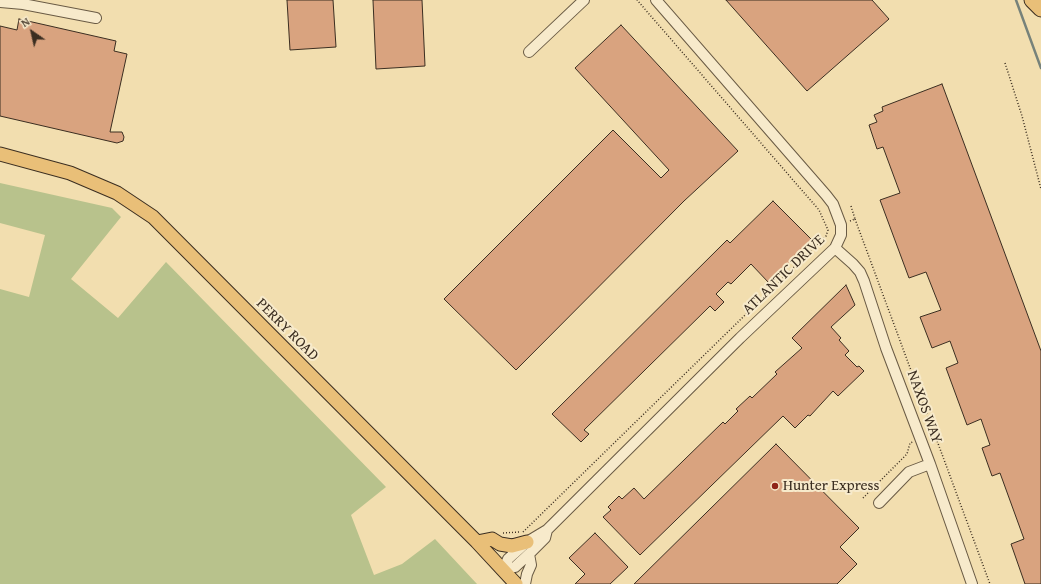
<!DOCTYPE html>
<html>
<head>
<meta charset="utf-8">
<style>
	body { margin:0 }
	#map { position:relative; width:1041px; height:584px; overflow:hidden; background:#f2deaf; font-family:"Gentium Book Plus",serif }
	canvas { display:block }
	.north { position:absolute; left:12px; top:12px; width:40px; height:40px; -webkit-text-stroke:3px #f7eacb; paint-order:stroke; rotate:326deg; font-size:11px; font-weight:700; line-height:16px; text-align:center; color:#3b2e21 }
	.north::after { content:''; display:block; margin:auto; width:14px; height:18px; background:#3b2e21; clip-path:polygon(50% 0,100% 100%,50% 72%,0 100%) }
</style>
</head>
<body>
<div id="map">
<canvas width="1041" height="584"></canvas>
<div class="north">N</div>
</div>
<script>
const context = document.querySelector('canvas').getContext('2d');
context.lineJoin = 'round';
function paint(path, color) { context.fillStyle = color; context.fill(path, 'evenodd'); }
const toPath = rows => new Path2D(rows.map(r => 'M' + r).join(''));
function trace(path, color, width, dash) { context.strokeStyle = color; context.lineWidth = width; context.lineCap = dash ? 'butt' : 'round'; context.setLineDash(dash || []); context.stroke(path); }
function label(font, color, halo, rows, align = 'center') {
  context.font = font + ' "Gentium Book Plus",serif'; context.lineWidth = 4; context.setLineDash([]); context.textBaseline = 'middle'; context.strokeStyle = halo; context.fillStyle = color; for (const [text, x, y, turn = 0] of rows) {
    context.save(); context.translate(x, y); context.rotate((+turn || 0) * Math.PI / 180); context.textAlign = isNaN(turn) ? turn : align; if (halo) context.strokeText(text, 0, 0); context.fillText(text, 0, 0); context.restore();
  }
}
const green = toPath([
	[0,183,112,208,121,217,71,279,118,318,166,262,386,487,351,515,374,575,402,564,435,539,477,584,0,584,0,289,29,297,45,235,0,223]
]);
const stream = toPath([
	[1016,0,1041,68]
]);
const building = toPath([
	[287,0,333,0,336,47,290,50,287,0],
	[373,0,422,0,425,66,376,69,373,0],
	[726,0,872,0,889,19,807,91,726,0],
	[19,19,116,41,114,51,127,54,110,132,122,132,124,137,123,141,117,143,0,116,0,26,17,30,19,19],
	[621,25,738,151,684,201,516,370,444,299,613,130,661,178,669,170,575,68,621,25],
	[942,84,1041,351,1041,584,1025,584,1011,544,1024,539,1000,473,992,476,982,448,990,445,981,419,967,425,946,368,958,363,950,341,932,348,920,317,941,310,926,272,909,278,880,200,900,193,883,147,877,149,869,125,877,122,874,115,883,111,882,107,942,84],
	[773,201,812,240,769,283,751,264,731,284,728,282,716,294,724,302,715,311,710,306,584,430,589,434,581,442,552,414,727,240,730,243,773,201],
	[846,285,855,305,831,327,841,338,839,340,849,351,845,355,857,367,859,366,864,371,838,396,833,391,810,416,808,415,795,428,783,416,640,555,603,517,611,510,608,507,619,496,622,499,634,488,644,499,723,422,725,424,738,411,736,409,750,396,752,398,777,374,775,372,802,348,792,338,846,285],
	[776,444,859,528,840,547,857,564,837,584,634,584,776,444],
	[595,533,628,567,610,584,575,584,585,574,569,558,595,533]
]);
const path = toPath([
	[1005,63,1022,116,1041,189],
	[855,219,990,584],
	[850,221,855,219,851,206],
	[863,498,907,454,910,443,913,442],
	[523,532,826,236,828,230,819,210,637,0],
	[503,533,519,532]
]);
const minor = toPath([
	[0,2,23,4,96,18],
	[529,52,584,0],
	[835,248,853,264,860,272,864,281,886,348,930,464,972,584],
	[879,503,909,472,930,464],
	[503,570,508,559,527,542,547,530,740,338,835,248,841,235,841,225,833,204,826,195,656,0],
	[503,570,515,567,529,554,545,538,547,530],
	[525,584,527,574,531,565,529,554]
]);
const major = toPath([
	[0,154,70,173,117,193,153,217,477,542,516,584],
	[477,542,492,539,500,544,512,546,527,542]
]);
const highway = toPath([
	[1032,0,1041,9]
]);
const markers = [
	[775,486,4,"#8f2418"]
];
const streetNames = [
	["ATLANTIC DRIVE",784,275,-44],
	["PERRY ROAD",287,330,45],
	["NAXOS WAY",924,407,70]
];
const poiNames = [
	["Hunter Express",783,486]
];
paint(green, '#b8c28c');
trace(stream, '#77827a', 2.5);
paint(building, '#d9a37f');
trace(building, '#3b2e21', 1);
trace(minor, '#695a44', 12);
trace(major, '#3b2e21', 15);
trace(highway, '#3b2e21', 17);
trace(path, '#3b2e21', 1.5, [1, 2]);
trace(minor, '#f7eacb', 10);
trace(major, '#e9bf78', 13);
trace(highway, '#e9bf78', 15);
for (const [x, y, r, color] of markers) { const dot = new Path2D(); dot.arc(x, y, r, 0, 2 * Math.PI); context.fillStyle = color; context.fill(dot); trace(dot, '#f7eacb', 1.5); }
label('15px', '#3b2e21', '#f7eacb', streetNames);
label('15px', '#3b2e21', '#f7eacb', poiNames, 'left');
</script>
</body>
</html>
